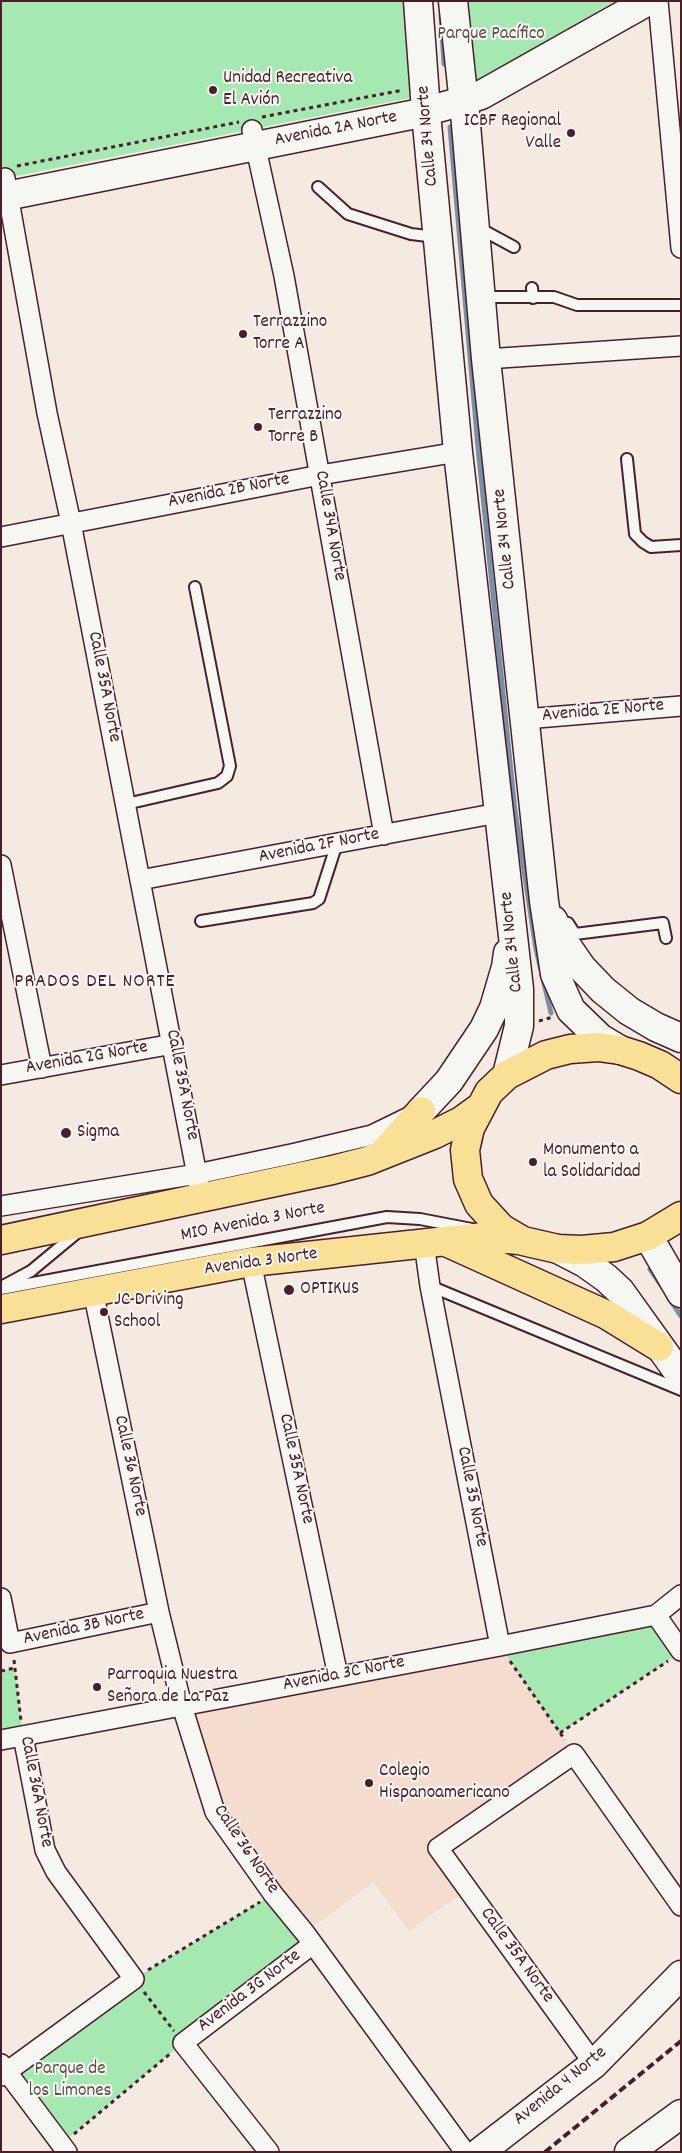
<!DOCTYPE html>
<html>
<head>
<meta charset="utf-8">
<style>
	body { margin:0 }
	#map { position:relative; width:682px; height:2153px; overflow:hidden; background:#f5eae2; font-family:Dekko,sans-serif }
	canvas { display:block }
	.frame { position:absolute; inset:0; border:2px solid #4a1f2b; pointer-events:none }
</style>
</head>
<body>
<div id="map">
<canvas width="682" height="2153"></canvas>
<div class="frame"></div>
</div>
<script>
const context = document.querySelector('canvas').getContext('2d');
context.lineJoin = 'round';
function paint(path, color) { context.fillStyle = color; context.fill(path, 'evenodd'); }
const toPath = rows => new Path2D(rows.map(r => 'M' + r).join(''));
function trace(path, color, width, dash) { context.strokeStyle = color; context.lineWidth = width; context.lineCap = dash ? 'butt' : 'round'; context.setLineDash(dash || []); context.stroke(path); }
function label(font, color, halo, rows, align = 'center') {
  context.font = font + ' Dekko,sans-serif'; context.lineWidth = 4; context.setLineDash([]); context.textBaseline = 'middle'; context.strokeStyle = halo; context.fillStyle = color; for (const [text, x, y, turn = 0] of rows) {
    context.save(); context.translate(x, y); context.rotate((+turn || 0) * Math.PI / 180); context.textAlign = isNaN(turn) ? turn : align; if (halo) context.strokeText(text, 0, 0); context.fillText(text, 0, 0); context.restore();
  }
}
const built = toPath([
	[500,1646,574,1754,438,1848,468,1889,409,1931,373,1882,305,1933,215,1812,182,1706]
]);
const green = toPath([
	[1,1,418,1,415,97,1,179],
	[453,1,615,1,479,80,462,85],
	[656,1615,681,1652,560,1733,500,1646],
	[15,1668,23,1736,1,1740,1,1671],
	[273,1894,313,1944,183,2043,61,2144,8,2073,134,1979]
]);
const stream = toPath([
	[441,15,444,64],
	[450,127,478,447,515,811,536,949,551,1013],
	[650,1269,663,1288],
	[669,1298,681,1316]
]);
const path = toPath([
	[262,117,403,90],
	[17,166,239,122],
	[539,1021,553,1017],
	[14,1660,21,1721],
	[510,1661,565,1740],
	[1,1671,15,1668],
	[560,1733,668,1661],
	[148,1970,260,1902],
	[144,1992,174,2031],
	[74,2134,171,2053]
]);
const lane = toPath([
	[318,187,348,214,411,234,436,237],
	[477,227,514,247],
	[532,288,533,298],
	[482,297,554,297,577,305,681,305],
	[627,459,635,534,643,542,651,547,681,545],
	[126,804,218,783,227,776,230,766,195,587],
	[201,921,313,903,319,899,337,843],
	[568,923,575,934,663,923,666,938],
	[3,1286,31,1271,78,1232],
	[430,1286,681,1390],
	[1,1289,387,1217,420,1219,472,1229]
]);
const street = toPath([
	[658,1,681,248],
	[252,130,284,276,384,835],
	[5,178,47,413,71,523,201,1196],
	[486,359,681,346],
	[1,537,320,475,458,452],
	[525,719,681,706],
	[1,865,42,1068],
	[140,880,498,813],
	[1,1075,173,1044],
	[1,1206,197,1174,296,1153,372,1135,411,1116],
	[424,1243,430,1286,500,1646],
	[251,1262,338,1676],
	[93,1291,159,1612,182,1706,215,1812,273,1894,305,1933,465,2152],
	[1,1598,10,1643,159,1612],
	[656,1615,681,1651],
	[1,1740,500,1646,656,1615,681,1595],
	[1,2064,67,2152],
	[594,2064,438,1848,574,1754,681,1906],
	[1,2076,134,1979,56,1872,45,1850,23,1736],
	[269,2152,183,2043,313,1944]
]);
const secondary = toPath([
	[418,1,427,124,458,452,519,989,519,1026,507,1075],
	[453,1,465,113,486,359,544,901,555,974,571,1010,600,1038,620,1050],
	[1,197,416,114,463,101,481,95,648,1],
	[553,920,564,942,582,968,603,990,629,1011,656,1027,681,1038],
	[421,1111,449,1081,484,1029,494,1008,506,967,508,953],
	[648,1236,681,1293],
	[558,1249,585,1263,606,1278,620,1291,681,1376],
	[480,2152,594,2064,681,1975],
	[629,2152,681,2114]
]);
const primary = toPath([
	[681,1079,660,1065,639,1056,620,1050,598,1047,570,1049,546,1055,507,1075,489,1092,470,1128,465,1150,468,1179,479,1204,501,1228,523,1241,558,1249,582,1250,614,1247,648,1236,681,1216],
	[385,1151,421,1111],
	[1,1240,332,1170,367,1161,435,1134,461,1121,479,1108],
	[446,1242,607,1315,659,1347],
	[1,1309,251,1262,484,1237,519,1240]
]);
const rail = toPath([
	[545,2152,681,2041]
]);
const markers = [
	[213,90,5,"#4a1f2b"],
	[571,133,5,"#4a1f2b"],
	[243,334,5,"#4a1f2b"],
	[258,427,5,"#4a1f2b"],
	[66,1133,6,"#4a1f2b"],
	[533,1162,5,"#4a1f2b"],
	[289,1290,6,"#4a1f2b"],
	[104,1312,5,"#4a1f2b"],
	[97,1687,5,"#4a1f2b"],
	[369,1783,5,"#4a1f2b"]
];
const parkNames = [
	["Parque Pacífico",491,35],
	["Parque de",70,2070],
	["los Limones",70,2092]
];
const poiNames = [
	["Unidad Recreativa",223,79],
	["El Avión",223,101],
	["ICBF Regional",561,122,"right"],
	["Valle",561,144,"right"],
	["Terrazzino",253,323],
	["Torre A",253,345],
	["Terrazzino",268,416],
	["Torre B",268,438],
	["Sigma",77,1133],
	["Monumento a",543,1151],
	["la Solidaridad",543,1173],
	["OPTIKUS",300,1290],
	["JC Driving",114,1301],
	["School",114,1323],
	["Parroquia Nuestra",107,1676],
	["Señora de La Paz",107,1698],
	["Colegio",379,1772],
	["Hispanoamericano",379,1794]
];
const streetNames = [
	["Avenida 2A Norte",336,130,-11],
	["Calle 34 Norte",429,136,-95],
	["Avenida 2B Norte",229,492,-11],
	["Calle 34A Norte",329,526,80],
	["Calle 34 Norte",506,539,-96],
	["Calle 35A Norte",103,687,79],
	["Avenida 2E Norte",603,712,-5],
	["Avenida 2F Norte",319,847,-11],
	["Calle 34 Norte",513,942,-96],
	["Avenida 2G Norte",87,1059,-10],
	["Calle 35A Norte",181,1085,79],
	["MIO Avenida 3 Norte",253,1223,-11],
	["Avenida 3 Norte",261,1263,-8],
	["Calle 36 Norte",129,1466,78],
	["Calle 35A Norte",295,1469,78],
	["Calle 35 Norte",471,1497,79],
	["Avenida 3B Norte",84,1628,-12],
	["Avenida 3C Norte",344,1675,-11],
	["Calle 36A Norte",35,1792,79],
	["Calle 36 Norte",245,1850,56],
	["Calle 35A Norte",516,1956,54],
	["Avenida 3G Norte",250,1992,-37],
	["Avenida 4 Norte",561,2087,-39]
];
const neighbourhoodNames = [
	["PRADOS DEL NORTE",95,983]
];
paint(built, '#f4dccf');
paint(green, '#a6e8b2');
trace(stream, '#7890a6', 5);
trace(lane, '#4a1f2b', 14);
trace(street, '#4a1f2b', 22);
trace(secondary, '#4a1f2b', 31);
trace(primary, '#4a1f2b', 31);
trace(path, '#4a1f2b', 3, [4, 4]);
trace(lane, '#f6f6f2', 10);
trace(street, '#f6f6f2', 19);
trace(secondary, '#f6f6f2', 28);
trace(primary, '#fadf96', 28);
trace(rail, '#4a1f2b', 4, [8, 4]);
for (const [x, y, r, color] of markers) { const dot = new Path2D(); dot.arc(x, y, r, 0, 2 * Math.PI); context.fillStyle = color; context.fill(dot); trace(dot, '#f6f6f2', 2); }
label('19px', '#61514d', '#f6f6f2', parkNames);
label('19px', '#4a1f2b', '#f6f6f2', poiNames, 'left');
label('19px', '#4a1f2b', '#f6f6f2', streetNames);
context.letterSpacing = '1px';
label('20px', '#4a1f2b', '#f6f6f2', neighbourhoodNames);
context.letterSpacing = '0px';
</script>
</body>
</html>
